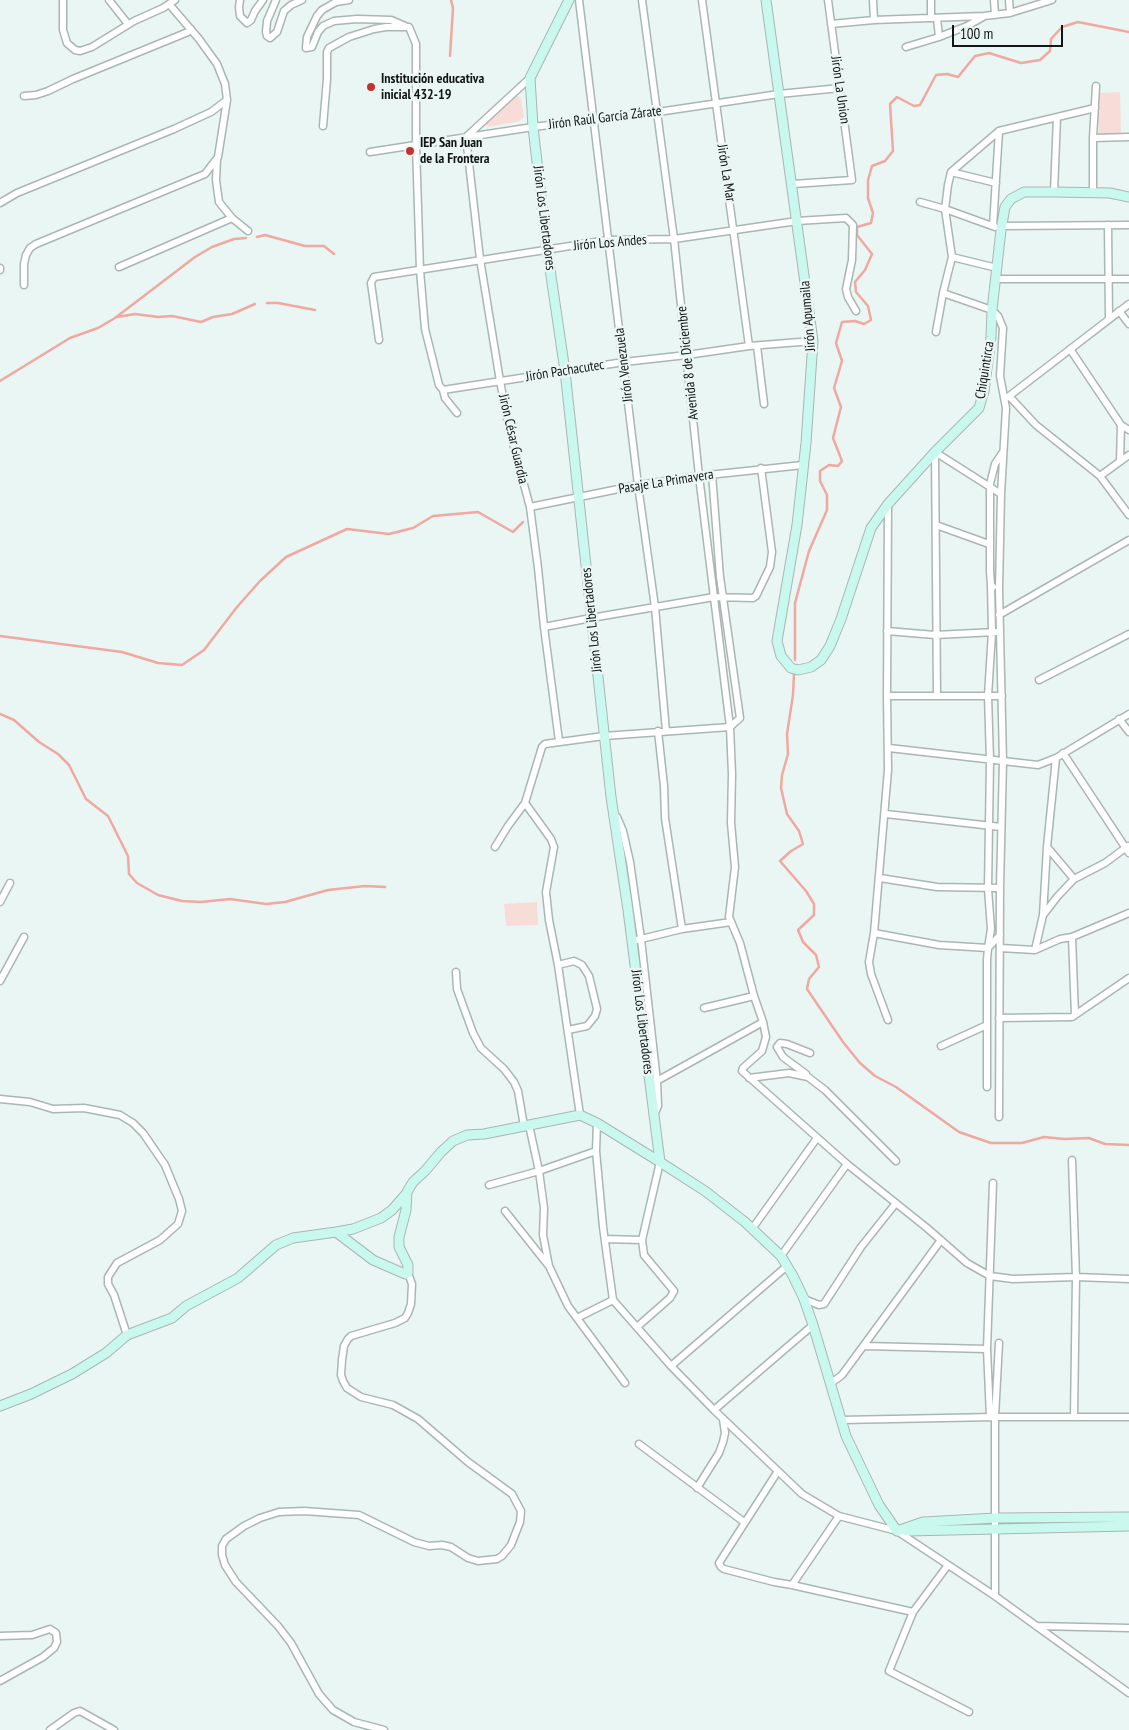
<!DOCTYPE html>
<html>
<head>
<meta charset="utf-8">
<style>
	body { margin:0 }
	#map { position:relative; width:1129px; height:1730px; overflow:hidden; background:#eaf6f3; font-family:"PT Sans Narrow",sans-serif }
	canvas { display:block }
	.scale { position:absolute; left:952px; top:25px; width:111px; height:22px; box-sizing:border-box; border:2px solid #121615; border-top:0; padding-left:6px; font-size:15px; line-height:18px; white-space:nowrap; color:#121615; -webkit-text-stroke:4px #eaf6f3; paint-order:stroke }
</style>
</head>
<body>
<div id="map">
<canvas width="1129" height="1730"></canvas>
<div class="scale">100 m</div>
</div>
<script>
const context = document.querySelector('canvas').getContext('2d');
context.lineJoin = 'round';
function paint(path, color) { context.fillStyle = color; context.fill(path, 'evenodd'); }
const toPath = rows => new Path2D(rows.map(r => 'M' + r).join(''));
function trace(path, color, width, dash) { context.strokeStyle = color; context.lineWidth = width; context.lineCap = dash ? 'butt' : 'round'; context.setLineDash(dash || []); context.stroke(path); }
function label(font, color, halo, rows, align = 'center') {
  context.font = font + ' "PT Sans Narrow",sans-serif'; context.lineWidth = 5; context.setLineDash([]); context.textBaseline = 'middle'; context.strokeStyle = halo; context.fillStyle = color; for (const [text, x, y, turn = 0] of rows) {
    context.save(); context.translate(x, y); context.rotate((+turn || 0) * Math.PI / 180); context.textAlign = isNaN(turn) ? turn : align; if (halo) context.strokeText(text, 0, 0); context.fillText(text, 0, 0); context.restore();
  }
}
const green = toPath([
	[1120,92,1121,135,1099,136,1097,93],
	[514,93,521,99,524,117,520,121,488,127,485,123],
	[537,902,538,925,506,926,504,904]
]);
const stream = toPath([
	[450,56,453,8,451,0],
	[257,237,265,235,305,246,324,246,334,254],
	[267,303,278,303,315,310],
	[117,317,135,314,158,317,172,316,201,322,213,317,232,314,255,304],
	[0,381,70,338,98,328,115,318,195,257,212,247,234,239,246,238],
	[0,636,122,652,158,663,182,665,204,650,237,607,260,581,286,557,347,529,389,534,413,528,433,516,478,512,513,532,523,522],
	[795,660,795,603,809,551,827,510,827,495,820,481,820,471,829,465,838,466,842,461,833,438,841,407,834,388,842,361,836,343,842,322,855,321,864,324,871,320,868,306,856,292,855,282,865,270,872,254,857,235,857,227,871,223,873,213,868,198,868,180,872,166,885,161,893,151,890,104,897,97,914,106,920,105,936,75,947,74,958,77,975,56,989,53,1021,63,1040,60,1050,51,1051,39,1062,27,1078,22,1129,32],
	[794,674,793,695,787,734,788,754,782,775,781,788,787,814,799,831,803,844,791,851,780,861,806,891,814,904,814,915,798,930,803,942,816,955,819,967,809,979,807,989,843,1042,860,1063,875,1076,896,1087,959,1132,991,1143,1022,1143,1044,1137,1064,1139,1089,1138,1105,1144,1129,1145],
	[0,714,14,720,39,742,58,754,69,765,86,799,108,816,128,856,129,874,137,883,158,895,182,901,201,902,230,899,266,904,285,902,328,890,365,886,385,887]
]);
const street = toPath([
	[63,0,63,30,67,43,75,50,80,51,92,47,134,21,163,8,175,0],
	[109,0,128,24],
	[240,0,239,7,240,16,247,23,251,20,255,11,263,0],
	[276,0,267,21,266,32,267,36,270,38,277,32,284,11,291,5,302,0],
	[349,0,336,2,322,10,317,16,307,37,306,48,312,47,318,32,323,26,334,21,357,19,391,20,405,26],
	[579,0,638,485,655,607,666,731],
	[642,0,674,239,699,476,730,727,732,774,731,823,735,867,729,917,740,943,754,996,763,1022,766,1037,762,1051,743,1068,742,1071,847,1164,927,1228,967,1263,990,1276,1013,1279,1076,1277,1129,1279],
	[702,0,749,346],
	[873,0,874,20],
	[931,0,931,17],
	[994,0,995,15],
	[1009,0,1010,13],
	[831,24,874,20,984,16,1010,13,1052,0],
	[939,37,967,26,983,17],
	[906,47,939,37,937,18],
	[530,78,466,137,480,259,500,381,509,429,530,507,538,568,544,627,559,741],
	[24,96,36,95,48,91,73,79,188,32,191,29],
	[323,126,327,79,327,52,329,48,349,37,374,29,386,27,409,27,416,44,416,146,420,270,425,329,439,385,443,390,624,362,687,355,749,346,813,341],
	[1093,138,1129,137],
	[370,152,533,127,658,112,779,94,840,88],
	[217,159,216,180,219,202,232,218,248,231],
	[951,172,996,183],
	[793,184,852,180,828,0],
	[1054,192,1057,117],
	[1093,193,1093,138,1096,86],
	[920,202,945,209,995,227],
	[0,203,17,193,174,129,211,112,227,100],
	[1108,225,1109,319],
	[993,226,999,131],
	[1001,226,1129,225],
	[952,257,997,268],
	[119,267,232,218],
	[0,268,0,270],
	[996,279,1129,279],
	[24,285,24,264,26,255,30,248,36,244,205,174,218,157,227,100,225,84,217,64,199,39,169,4],
	[943,293,992,310,998,316,1003,328,1000,376,1006,408,1001,494,999,589,1003,761,1000,888,999,1117],
	[1119,311,1129,324],
	[936,332,943,293,952,257,945,209,948,185,951,172,999,131,1095,108],
	[379,340,371,283,374,277,608,240,674,239,797,221,846,218,853,225,852,260,846,289,848,297,856,311],
	[757,346,764,404],
	[1070,349,1121,425,1129,430],
	[443,390,445,398,457,413],
	[1009,396,1036,425,1100,476,1129,515],
	[1008,397,1129,304],
	[935,452,937,696],
	[935,452,1001,494],
	[1120,461,1121,425],
	[1100,476,1129,455],
	[888,505,887,696,888,770,874,933,869,962,871,974,888,1020],
	[530,507,638,485,699,476,803,465],
	[936,525,989,544],
	[993,587,991,586,990,571,990,484,995,464,1003,452],
	[999,615,1129,540],
	[544,627,591,618,714,597,753,598,756,596,770,567,772,552,761,468],
	[887,631,935,635,996,632],
	[1039,680,1129,634],
	[887,696,1002,696],
	[1119,719,1129,732],
	[658,731,664,786,665,818,682,929],
	[889,748,1038,765,1056,758,1129,714],
	[1063,753,1129,853],
	[525,803,551,839,554,847,546,892,549,920,558,965,580,1115],
	[886,814,1001,827],
	[617,817,623,831,630,862,641,939,657,1081,658,1106,654,1115],
	[495,847,508,826,525,803,542,747,545,744,604,736,730,727,740,718,720,577,712,474],
	[1047,847,1074,879],
	[880,878,937,887,1000,888],
	[0,902,10,883],
	[1044,914,1057,897,1074,879,1105,863,1128,846],
	[874,933,939,945,988,948,991,929,988,889,990,760,988,696,992,632,991,586],
	[1072,937,1129,913],
	[637,940,682,929,731,922],
	[1000,948,1035,950,1060,939,1072,937,1075,1015],
	[1035,950,1043,915,1047,847,1056,758],
	[558,965,574,961,582,965,589,976,597,1009,595,1016,587,1026,568,1030],
	[456,972,457,989,473,1033,481,1048,504,1069,514,1082,518,1091,524,1126],
	[0,981,24,937],
	[704,1008,754,996],
	[999,1018,1072,1017,1129,978],
	[941,1046,987,1025],
	[806,1074,783,1057,777,1047,780,1043,787,1044,810,1053],
	[749,1078,789,1073,808,1077,825,1090,896,1161],
	[655,1082,763,1022],
	[987,1087,987,960,988,948,1000,935],
	[0,1099,30,1102,53,1109,84,1108,120,1115,133,1123,143,1133,165,1165,179,1199,182,1211,178,1224,160,1240,117,1263,108,1277,108,1284,114,1295,127,1335],
	[597,1123,596,1151,603,1227,613,1300,671,1366,714,1410,802,1494,839,1516,897,1531,995,1596,1129,1693],
	[596,1151,539,1171,544,1208,543,1235,549,1266,568,1306,625,1383],
	[1072,1160,1076,1277,1074,1417],
	[489,1185,539,1171,529,1125],
	[505,1211,548,1265],
	[752,1229,817,1138],
	[605,1239,642,1240,660,1162],
	[781,1256,847,1164],
	[804,1299,819,1305,824,1304,861,1247,896,1203],
	[577,1318,613,1300],
	[637,1327,670,1298,674,1291,644,1255,642,1240],
	[864,1346,987,1349],
	[671,1366,787,1266],
	[830,1384,842,1375,941,1240],
	[714,1410,813,1325],
	[990,1417,987,1349,993,1183],
	[841,1420,995,1417,1129,1417],
	[639,1444,744,1522],
	[778,1471,719,1563,721,1567,724,1569,774,1582,792,1585,913,1612],
	[697,1488,719,1453,723,1442,725,1433,723,1419],
	[948,1565,913,1612,889,1671,969,1712],
	[792,1585,839,1516],
	[995,1596,995,1417,999,1343],
	[1036,1626,1129,1628],
	[0,1636,32,1635,50,1629,56,1633,57,1642,54,1648,43,1657,0,1681],
	[50,1730,74,1713,80,1711,114,1730],
	[384,1730,354,1722,333,1710,319,1694,291,1643,278,1626,236,1582,225,1565,222,1555,222,1546,226,1539,244,1526,260,1518,279,1512,304,1511,359,1515,414,1542,429,1546,442,1545,451,1547,468,1558,478,1561,497,1559,502,1556,511,1545,520,1522,521,1511,512,1494,468,1462,418,1419,393,1405,361,1397,347,1388,343,1381,341,1375,342,1360,344,1346,348,1339,351,1336,395,1323,405,1318,408,1313,411,1304,412,1284,408,1273]
]);
const secondary = toPath([
	[569,0,530,78,533,127,547,249,565,371,611,797,628,910,660,1162],
	[766,0,813,341,806,443,797,525,777,641,781,656,791,668,798,670,811,667,821,660,830,646,841,619,871,528,888,504,935,452,979,408,984,391,991,337,992,310,1001,230,1005,207,1011,199,1024,192,1054,192,1110,193,1129,197],
	[336,1232,353,1229,381,1218,392,1210,407,1193],
	[0,1406,31,1394,72,1374,106,1353,127,1335,172,1318,186,1306,238,1278,276,1245,293,1238,336,1232,373,1260,405,1274,408,1273,408,1265,399,1247,399,1237,406,1210,407,1192,413,1182,425,1171,441,1152,453,1141,467,1135,484,1134,580,1115,597,1123,660,1162,705,1191,745,1222,781,1256,793,1276,804,1299,813,1325,846,1436,879,1505,897,1531],
	[897,1531,923,1522,996,1518,1129,1517],
	[907,1531,1129,1526]
]);
const markers = [
	[371,87,5,"#c33430"],
	[410,151,5,"#c33430"]
];
const poiNames = [
	["Institución educativa",381,79],
	["inicial 432-19",381,95],
	["IEP San Juan",420,143],
	["de la Frontera",420,159]
];
const streetNames = [
	["Jirón La Union",840,90,82],
	["Jirón Raúl García Zárate",605,118,-7],
	["Jirón La Mar",726,173,81],
	["Jirón Los Libertadores",544,218,83],
	["Jirón Los Andes",610,243,-5],
	["Jirón Apumaila",808,316,-95],
	["Avenida 8 de Diciembre",688,363,-96],
	["Jirón Venezuela",624,365,-97],
	["Chiquintirca",985,370,-81],
	["Jirón Pachacutec",565,371,-9],
	["Jirón César Guardia",513,439,77],
	["Pasaje La Primavera",666,482,-9],
	["Jirón Los Libertadores",592,620,-96],
	["Jirón Los Libertadores",642,1022,83]
];
paint(green, '#f8dcd8');
trace(stream, '#f0a8a0', 2.5);
trace(street, '#abb6b3', 9);
trace(secondary, '#abb6b3', 11);
trace(street, '#fff', 6);
trace(secondary, '#c9f8ef', 9);
for (const [x, y, r, color] of markers) { const dot = new Path2D(); dot.arc(x, y, r, 0, 2 * Math.PI); context.fillStyle = color; context.fill(dot); trace(dot, '#eaf6f3', 2); }
label('bold 14px', '#121615', '#eaf6f3', poiNames, 'left');
label('14px', '#121615', '#eaf6f3', streetNames);
</script>
</body>
</html>
